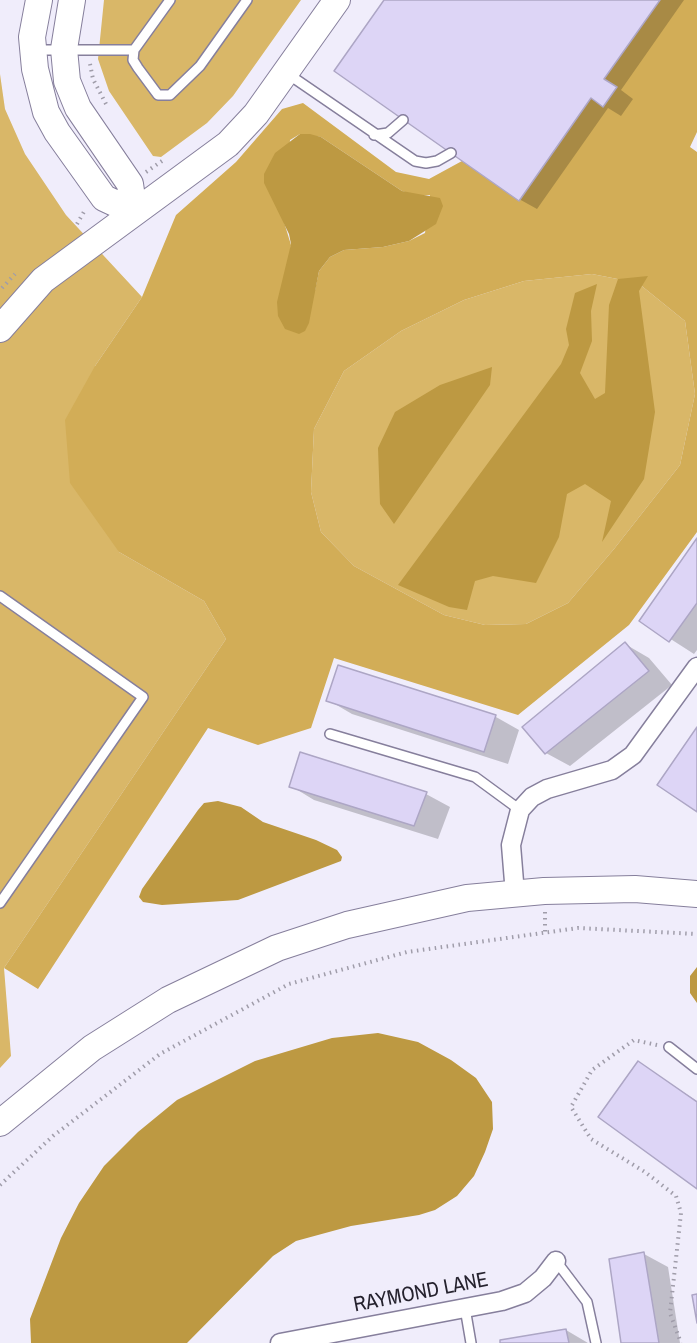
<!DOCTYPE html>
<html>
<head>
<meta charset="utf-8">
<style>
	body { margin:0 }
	canvas { display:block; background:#f0edfb }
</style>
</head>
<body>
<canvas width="697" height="1343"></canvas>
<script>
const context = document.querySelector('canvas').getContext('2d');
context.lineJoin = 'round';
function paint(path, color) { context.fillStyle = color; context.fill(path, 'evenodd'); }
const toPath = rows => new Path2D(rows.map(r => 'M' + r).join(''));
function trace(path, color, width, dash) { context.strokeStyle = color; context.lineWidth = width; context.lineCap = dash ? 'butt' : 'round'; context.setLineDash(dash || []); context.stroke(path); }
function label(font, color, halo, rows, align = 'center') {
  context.font = font + ' "Archivo Narrow",sans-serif'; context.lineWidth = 4.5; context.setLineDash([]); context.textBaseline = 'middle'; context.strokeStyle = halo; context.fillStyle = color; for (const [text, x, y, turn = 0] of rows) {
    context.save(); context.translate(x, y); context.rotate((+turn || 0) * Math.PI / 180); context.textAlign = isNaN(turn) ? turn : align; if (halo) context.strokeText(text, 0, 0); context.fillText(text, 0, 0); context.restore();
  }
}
const green = toPath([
	[104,0,301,0,233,96,207,123,161,157,153,156,109,91,98,59],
	[0,74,5,109,25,154,66,215,142,297,95,366,119,552,204,601,226,639,4,968,11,1056,0,1068],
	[592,274,638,283,685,321,695,394,680,465,614,549,568,603,526,624,485,625,444,615,354,566,321,532,311,492,314,429,344,371,401,331,464,300,524,281]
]);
const forest = toPath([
	[660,0,697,0,697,132,690,147,697,152,697,532,629,625,518,715,334,658,311,728,258,745,208,728,38,989,4,968,226,639,204,601,119,552,70,483,65,420,95,366,142,297,176,215,236,162,282,109,303,103,396,172,429,179,462,161,519,200,591,98,603,107,616,88,604,79],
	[300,134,321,137,402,191,417,196,430,195,425,233,409,241,383,247,344,250,330,257,319,271,315,290,289,261,291,245,284,222,290,140],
	[592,274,638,283,685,321,695,394,680,465,614,549,568,603,526,624,485,625,444,615,354,566,321,532,311,492,314,429,344,371,401,331,464,300,524,281]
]);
const water = toPath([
	[300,134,310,134,321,137,402,191,440,198,443,206,436,224,409,241,383,247,344,250,330,257,319,271,309,323,305,331,299,334,285,329,278,316,277,302,291,244,289,234,264,183,264,174,275,153],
	[648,276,639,291,655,412,644,479,602,542,611,501,585,484,567,494,559,537,536,583,493,576,475,581,467,610,449,607,398,585,561,364,569,345,566,329,575,293,597,284,591,311,592,341,580,373,595,399,605,393,609,305,618,279],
	[492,367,490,385,394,524,380,504,378,448,395,412,440,385],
	[218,801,241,807,263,822,316,840,337,850,342,857,341,861,238,900,162,905,143,902,139,897,142,889,198,810,204,803],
	[697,967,697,1003,690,993,690,976],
	[378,1033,418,1042,451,1060,476,1078,492,1102,493,1129,485,1152,474,1176,457,1196,435,1210,419,1215,351,1226,296,1241,273,1256,187,1343,31,1343,30,1319,61,1238,79,1203,104,1166,138,1132,177,1100,255,1061,332,1038]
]);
const shadow = toPath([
	[386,0,684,0,621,90,633,99,621,116,608,108,537,209,519,199],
	[697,541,697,650,694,654,641,620],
	[625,644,649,658,672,685,570,766,546,753],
	[339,667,496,717,519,730,508,764,352,714,328,700],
	[291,786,426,794,450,807,438,839,314,800],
	[639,1063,697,1101,697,1188],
	[644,1254,668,1267,680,1343,623,1343],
	[566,1330,588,1343,502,1343]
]);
const building = toPath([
	[384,0,660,0,604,79,617,87,603,107,591,98,519,201,334,71,384,0],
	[697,538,697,603,669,642,639,621,697,538],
	[625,642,649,671,545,754,522,727,625,642],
	[338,665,496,715,484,752,326,701,338,665],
	[697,727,697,812,657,785,697,727],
	[300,752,427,792,414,826,289,787,300,752],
	[638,1061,697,1102,697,1189,598,1117,638,1061],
	[644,1252,659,1343,621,1343,609,1259,644,1252],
	[697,1294,697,1323,692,1295,697,1294],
	[566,1329,569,1343,500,1343,500,1340,566,1329]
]);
const path = toPath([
	[90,64,93,79,106,104],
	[146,172,162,161],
	[77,224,85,210],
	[2,288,15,274],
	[545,912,545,932],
	[657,1045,634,1040,592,1070,571,1107,591,1139,645,1172,676,1196,681,1213,670,1313,681,1343],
	[0,1185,53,1136,160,1054,289,984,407,952,578,928,697,934]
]);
const lane = toPath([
	[36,50,134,50,170,0],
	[134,50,133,60,138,68,158,95,170,95,200,66,247,0],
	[288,74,415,161,426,163,437,161,451,153],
	[374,135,388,133,403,120],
	[0,596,143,697,0,903],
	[330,734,475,777,520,810],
	[669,1047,697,1069],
	[556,1261,587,1302,596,1343],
	[465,1308,471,1343]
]);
const street = toPath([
	[515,894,511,845,520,810,532,797,547,789,612,770,633,755,697,667],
	[280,1343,502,1301,525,1293,543,1278,556,1261]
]);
const secondary = toPath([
	[39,0,32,37,35,69,46,112,57,132,104,198,134,212],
	[72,0,64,49,67,81,78,108,130,184,134,212],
	[0,329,43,280,228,144,256,114,337,0],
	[0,1123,92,1048,168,1000,277,948,347,925,467,898,544,891,635,889,697,894]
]);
const streetNames = [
	["RAYMOND LANE",421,1293,-11]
];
paint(green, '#d9b768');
paint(forest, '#d2ad57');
paint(water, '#bd9942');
paint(shadow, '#0003');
paint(building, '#ddd5f6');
trace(building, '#ada6c5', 1.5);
trace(lane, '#867f9c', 12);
trace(street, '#867f9c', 21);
trace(secondary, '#867f9c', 28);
trace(path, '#a09daa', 4, [1.5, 4.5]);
trace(lane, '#fff', 9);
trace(street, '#fff', 18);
trace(secondary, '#fff', 26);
label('21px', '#25222e', '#f0edfb', streetNames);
</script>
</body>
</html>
